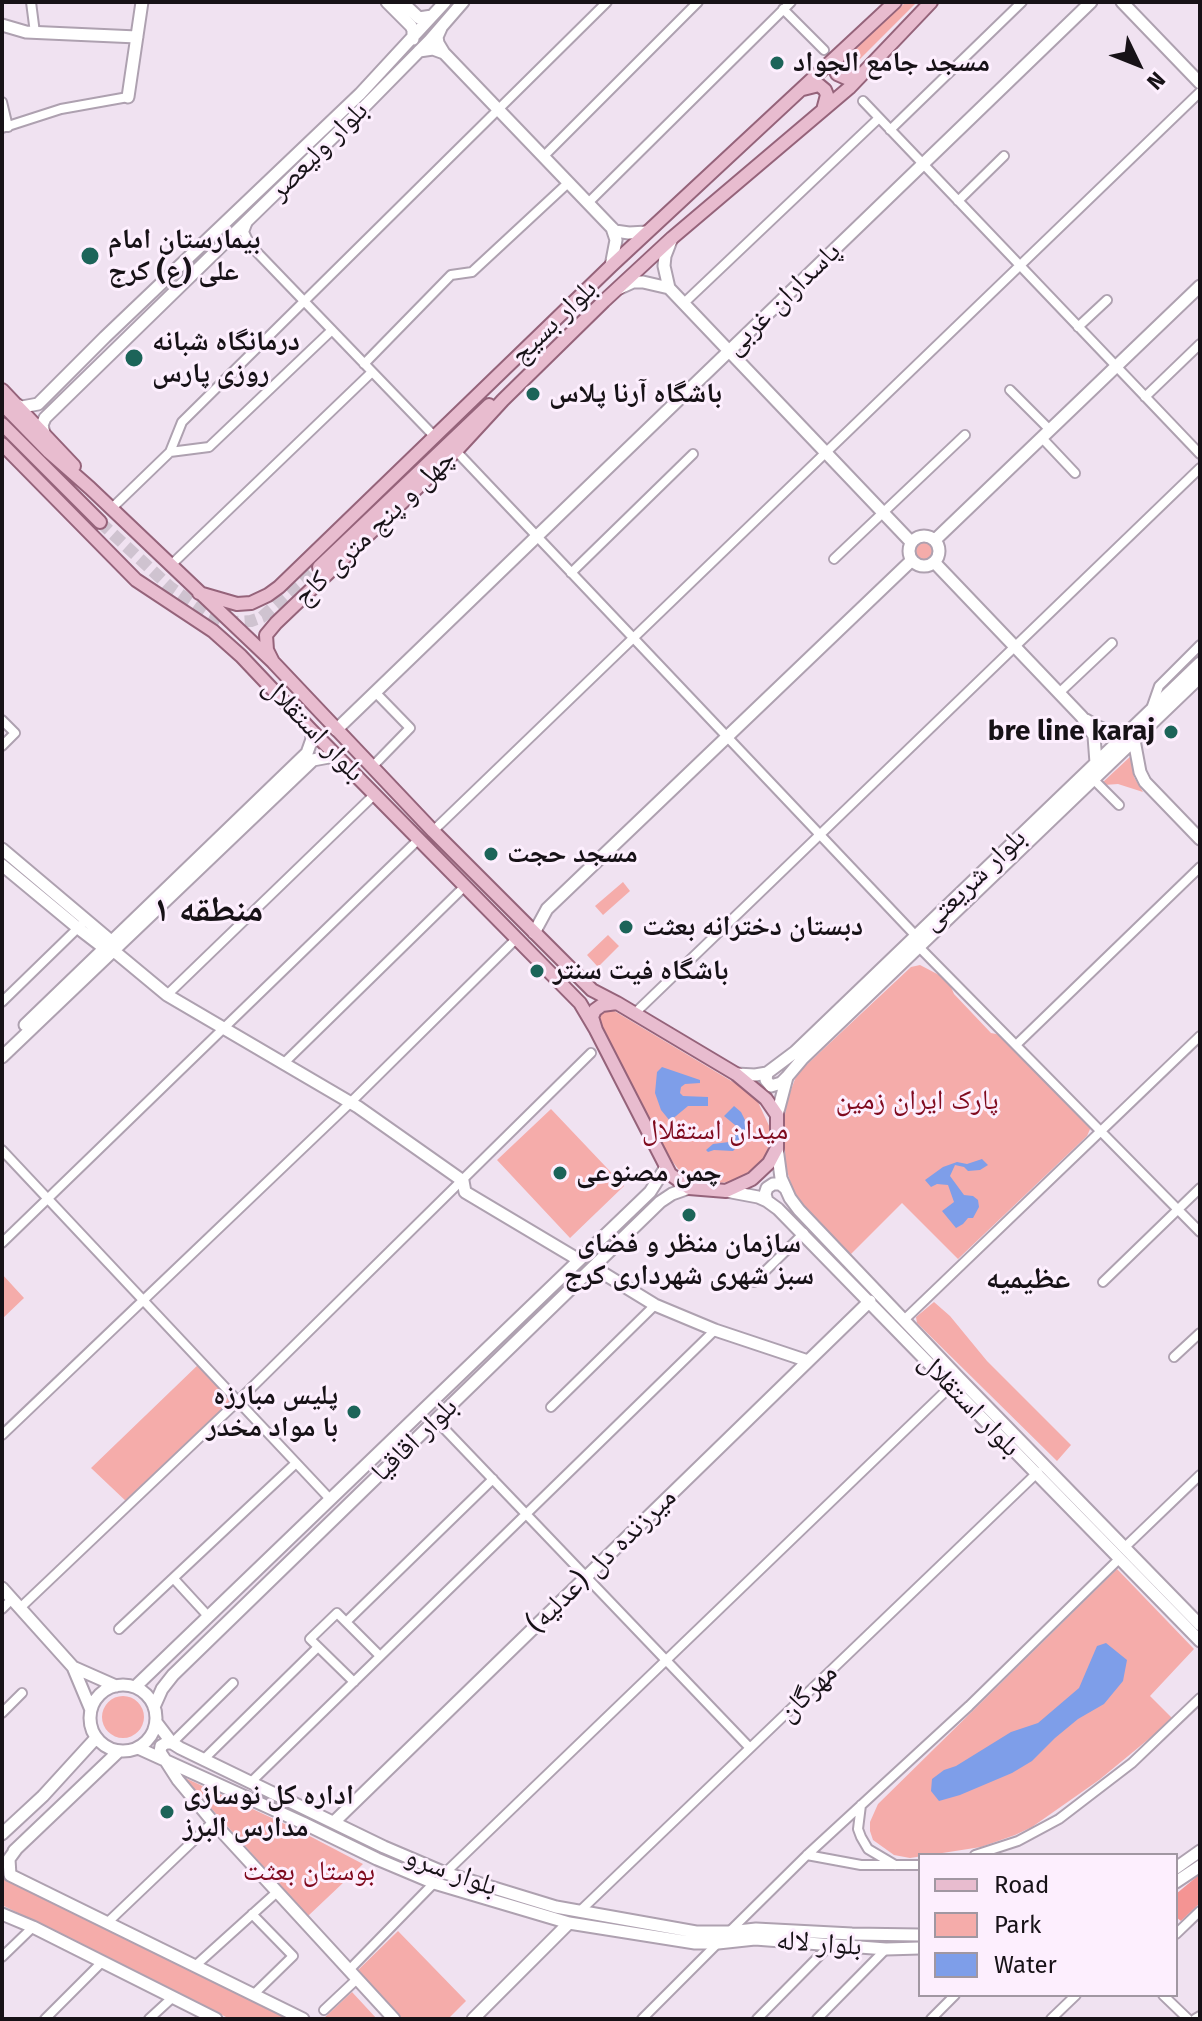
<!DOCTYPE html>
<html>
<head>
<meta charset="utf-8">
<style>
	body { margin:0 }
	#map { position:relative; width:1202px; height:2021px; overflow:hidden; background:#f0e2f1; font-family:"Fira Sans",sans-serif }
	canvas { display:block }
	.frame { position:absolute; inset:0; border:4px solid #171217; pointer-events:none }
	.legend { position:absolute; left:918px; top:1853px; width:260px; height:144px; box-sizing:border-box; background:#fdeffe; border:2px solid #a197a2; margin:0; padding:10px 14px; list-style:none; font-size:24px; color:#171217 }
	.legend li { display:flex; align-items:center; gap:16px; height:40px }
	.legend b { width:40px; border:2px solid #a197a2 }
	.north { position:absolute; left:1098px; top:24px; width:80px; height:80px; -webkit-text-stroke:6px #fdeffe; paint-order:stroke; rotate:133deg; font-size:22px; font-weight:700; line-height:32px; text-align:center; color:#171217 }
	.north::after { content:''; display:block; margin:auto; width:28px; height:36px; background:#171217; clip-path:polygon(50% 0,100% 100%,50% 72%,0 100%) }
</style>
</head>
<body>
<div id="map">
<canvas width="1202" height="2021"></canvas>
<div class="frame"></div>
<ul class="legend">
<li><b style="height:10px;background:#e8bccf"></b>Road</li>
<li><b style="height:22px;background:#f5acaa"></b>Park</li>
<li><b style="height:22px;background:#7e9ee9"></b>Water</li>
</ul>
<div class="north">N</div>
</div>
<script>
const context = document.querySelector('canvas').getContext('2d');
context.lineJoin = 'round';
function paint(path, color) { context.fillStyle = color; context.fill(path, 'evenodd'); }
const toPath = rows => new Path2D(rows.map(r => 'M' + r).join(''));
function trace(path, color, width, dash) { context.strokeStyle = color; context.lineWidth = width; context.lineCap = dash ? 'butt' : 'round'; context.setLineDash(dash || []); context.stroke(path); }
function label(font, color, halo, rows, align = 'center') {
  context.font = font + ' "Fira Sans","Noto Naskh Arabic",sans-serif'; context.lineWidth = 6; context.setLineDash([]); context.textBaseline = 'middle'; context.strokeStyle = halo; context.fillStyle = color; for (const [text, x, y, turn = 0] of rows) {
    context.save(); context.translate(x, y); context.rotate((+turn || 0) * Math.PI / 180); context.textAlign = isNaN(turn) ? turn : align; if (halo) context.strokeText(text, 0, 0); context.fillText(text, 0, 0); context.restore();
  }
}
const green = toPath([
	[906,2,917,2,848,71,841,71,839,64],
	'910 551a14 14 0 1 1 28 0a14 14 0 1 1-28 0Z',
	[1132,755,1134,777,1143,792,1118,784,1104,785,1102,783],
	[623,882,630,891,603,915,595,906],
	[608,935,619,946,598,967,587,955],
	[920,965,941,976,951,987,954,994,991,1033,1006,1036,1091,1127,1087,1136,958,1259,902,1203,850,1255,804,1208,795,1196,785,1165,784,1153,783,1137,786,1104,795,1079,800,1071,911,967],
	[601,1009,611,1009,748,1091,758,1102,770,1128,770,1141,766,1155,756,1169,748,1176,737,1181,711,1184,690,1178,679,1170,672,1161,661,1141,596,1017],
	[551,1109,624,1186,570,1238,497,1160],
	[2,1274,24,1298,2,1319],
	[934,1302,950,1316,987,1361,1071,1445,1057,1461,917,1323,916,1317],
	[201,1362,238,1401,129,1504,91,1468],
	[1117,1569,1194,1649,1150,1696,1173,1719,1099,1780,1032,1827,1015,1835,981,1847,910,1858,894,1855,873,1840,870,1831,870,1822,878,1804],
	'102 1717a21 21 0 1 1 42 0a21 21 0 1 1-42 0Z',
	[183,1777,298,1830,363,1864,308,1916],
	[5,1879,289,2019,230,2019,2,1905,2,1881],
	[398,1931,466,2001,448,2019,402,2019,356,1972],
	[352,1992,377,2019,323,2019]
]);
const forest = toPath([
	[1200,1874,1200,1903,1181,1921,1176,1917,1176,1894]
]);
const water = toPath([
	[662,1067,700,1080,700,1083,685,1084,681,1087,680,1093,683,1096,708,1097,708,1106,688,1106,670,1121,661,1110,655,1093,657,1072],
	[734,1106,741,1112,746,1122,745,1134,741,1143,733,1151,714,1150,708,1152,706,1150,713,1144,729,1142,735,1138,735,1125,724,1116],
	[982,1159,988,1165,980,1170,968,1171,964,1167,955,1165,950,1176,964,1195,973,1196,978,1200,979,1207,973,1218,968,1218,963,1224,956,1228,942,1211,954,1202,948,1185,937,1184,931,1187,925,1180,943,1167,957,1162,967,1164],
	[1106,1643,1127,1660,1123,1681,1104,1704,1078,1719,1055,1738,1032,1761,1012,1773,960,1795,939,1801,931,1791,932,1779,944,1770,956,1766,1011,1732,1038,1723,1079,1688,1097,1646]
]);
const primaryTunnel = toPath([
	[100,522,170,587,206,612,223,620,234,622,251,621,262,617,319,567]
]);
const street = toPath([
	[31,2,35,33],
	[783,9,824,50],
	[863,101,1200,454],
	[2,102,8,127],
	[2,128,61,109,128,97],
	[890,130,1022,2],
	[543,157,698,2],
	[958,201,1004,156],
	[588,203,791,2],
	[228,243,238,240,250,245,244,232,247,224],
	[250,245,435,437],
	[684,303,879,118],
	[1078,327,1107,300],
	[364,364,451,275,472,272,568,183],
	[1010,390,1050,430],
	[1145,397,1200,344],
	[1042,438,1075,473],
	[456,451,916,936],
	[170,452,209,447,332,330],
	[111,509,170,452,182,422,607,2],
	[834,559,965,435],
	[171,565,372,372],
	[571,573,693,454],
	[1059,693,1112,643],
	[1152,706,1159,686,1200,645],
	[2,720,15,733,2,746],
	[372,767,410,728,375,692],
	[1093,779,1119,805],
	[433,831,1200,92],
	[919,947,1200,1232],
	[167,995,375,794],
	[2,1002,82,924],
	[635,1013,1200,468],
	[1016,1045,1200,867],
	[284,1063,465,886],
	[2,1150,330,1499],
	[2,1243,419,839],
	[754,1282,804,1233],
	[1103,1282,1200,1188],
	[904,1320,1200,1036],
	[1174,1357,1200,1333],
	[551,1407,655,1305],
	[436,1420,750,1748],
	[2,1435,350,1103,517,938],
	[1125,1547,1200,1475],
	[174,1579,208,1616],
	[20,1608,238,1401,591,1053],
	[2,1609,12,1599],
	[346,1622,493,1479],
	[119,1629,296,1463],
	[354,1682,310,1639,337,1613,380,1656],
	[2,1713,22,1693],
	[172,1743,233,1683],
	[203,1760,318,1647],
	[250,1783,715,1330],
	[861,1805,858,1829,861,1837,868,1849,895,1865],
	[807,1855,861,1865,920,1865],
	[975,1855,1018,1841,1059,1819,1132,1763,1200,1698],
	[445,1873,951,1386],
	[579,1912,1038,1472],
	[252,1914,293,1956,253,1995],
	[107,1923,213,1822],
	[729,1932,807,1855,969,1706,1119,1559],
	[1176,1934,1200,1911],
	[2,1957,33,1927],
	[195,1966,277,1892],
	[349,1970,434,1883],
	[1163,1995,1188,2019],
	[324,2010,357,1979],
	[45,2019,102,1962],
	[149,2019,173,1997],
	[642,2019,720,1941],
	[757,2019,830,1945],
	[817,2019,886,1949],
	[931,2019,955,1995],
	[1051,2019,1076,1995],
	[1195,2019,1200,2016]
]);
const secondary = toPath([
	[387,2,411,26,413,30,413,39],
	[402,2,419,18,432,16],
	[1122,2,1200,83],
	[2,25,26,32,137,37],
	[419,51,433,49,444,53,438,43,437,37,441,28],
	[444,53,612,228,616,240,611,266],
	[128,97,142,2],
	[612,228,615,231,629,233,647,232],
	[672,238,665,256,664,266,669,288,911,542],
	[620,288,633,282,643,282,669,288],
	[15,404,22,407,38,404,105,337,360,94,445,2],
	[44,433,42,425,45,418,367,104,430,40,463,2],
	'909 551a15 15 0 1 1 30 0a15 15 0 1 1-30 0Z',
	[935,540,1200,286],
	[934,562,1082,717,1094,736,1096,763],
	[1086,720,1096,726,1112,733,1129,730],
	[336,730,1091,2],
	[1134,740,1140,772,1145,782,1200,839],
	[2,849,111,941,113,946],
	[2,865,78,928,104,948,114,951,167,995,358,1107,463,1181,465,1192,579,1260],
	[534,933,547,909,912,560],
	[25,1025,307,753,312,739,311,730],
	[2,1057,313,760,329,757,341,760],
	[767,1073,766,1080,771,1086,781,1083,787,1077],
	[736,1074,755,1075,767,1073,795,1052,1200,663],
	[777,1115,787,1077,803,1058,1200,677],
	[777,1148,781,1178,790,1198,799,1210,959,1378,1200,1625],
	[726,1191,758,1197,767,1201,778,1209,1200,1641],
	[767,1201,765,1194,767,1188,773,1184,780,1184,785,1188],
	[593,1267,655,1305,715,1330,808,1361],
	[2,1588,73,1667,91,1710],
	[73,1667,116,1686],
	'90 1718a33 33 0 1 1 66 0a33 33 0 1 1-66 0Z',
	[135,1687,650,1192,666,1167],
	[154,1707,162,1689,173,1675,660,1202,672,1194,689,1188],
	[156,1722,172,1743,180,1748,384,1847,445,1873,556,1907,696,1932,729,1932,756,1929,852,1934,920,1935],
	[172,1743,166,1743,161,1746,160,1752,178,1780,213,1822,394,2019],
	[138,1748,303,1823,377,1859,434,1883,569,1923,695,1943,718,1943,755,1939,886,1949,920,1948],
	[334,1822,870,1301],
	[2,1834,43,1796,96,1738],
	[17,1848,9,1859,10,1875,303,2019],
	[14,1851,119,1751],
	[1176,1868,1200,1851],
	[1176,1882,1200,1866],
	[2,1914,33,1927,216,2019],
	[473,2019,569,1923]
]);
const primary = toPath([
	[839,56,834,66,837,74,846,78,862,74],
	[803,89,819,85,825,90,827,95,823,110],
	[2,390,74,466],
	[2,404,49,452,90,488,273,662,433,831,592,990,617,1003],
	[2,424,100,522],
	[2,444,136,580,213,631,241,656,311,730,580,1003,596,1030,670,1174,689,1188,726,1191,752,1179,769,1163,777,1148,777,1115,766,1099,736,1074,617,1003,602,1005,595,1010,592,1017,596,1030],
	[319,567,489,405],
	[199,593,237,604,251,603,268,595,279,587,611,266,895,2],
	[273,662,267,650,266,635,276,623,456,451,503,400,604,301,672,238,849,88,931,2]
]);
const markers = [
	[777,63,8,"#1c6459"],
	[90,256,10,"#1c6459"],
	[134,358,10,"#1c6459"],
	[533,394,8,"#1c6459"],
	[1171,732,8,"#1c6459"],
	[491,854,8,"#1c6459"],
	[626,927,8,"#1c6459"],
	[537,971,8,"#1c6459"],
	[560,1173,8,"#1c6459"],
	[689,1215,8,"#1c6459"],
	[354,1412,8,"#1c6459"],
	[167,1812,8,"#1c6459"]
];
const poiNames = [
	["مسجد جامع الجواد",793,63],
	["بیمارستان امام",108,240],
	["علی (ع) کرج",108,272],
	["درمانگاه شبانه",152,342],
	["روزی پارس",152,374],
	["باشگاه آرنا پلاس",549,394],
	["bre line karaj",1155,732,"right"],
	["مسجد حجت",507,854],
	["دبستان دخترانه بعثت",642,927],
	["باشگاه فیت سنتر",553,971],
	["چمن مصنوعی",576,1173],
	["سازمان منظر و فضای",689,1244,"center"],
	["سبز شهری شهرداری کرج",689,1276,"center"],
	["پلیس مبارزه",338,1396,"right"],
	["با مواد مخدر",338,1428,"right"],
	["اداره کل نوسازی",183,1796],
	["مدارس البرز",183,1828]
];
const streetNames = [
	["بلوار ولیعصر",319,151,-45],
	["پاسداران غربی",783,299,-44],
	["بلوار بسیج",554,322,-44],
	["چهل و پنج متری کاج",375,528,-44],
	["بلوار استقلال",313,730,46],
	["بلوار شریعتی",974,880,-44],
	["بلوار استقلال",969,1405,46],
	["بلوار اقاقیا",415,1440,-44],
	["میرزنده دل (عدلیه)",602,1561,-44],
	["مهرگان",808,1693,-44],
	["بلوار سرو",451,1872,20],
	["بلوار لاله",819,1944,4]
];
const parkNames = [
	["پارک ایران زمین",917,1101],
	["میدان استقلال",715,1131],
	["بوستان بعثت",309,1872]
];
const neighbourhoodNames = [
	["عظیمیه",1028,1280]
];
const districtNames = [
	["منطقه ۱",208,911]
];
paint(green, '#f5acaa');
paint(forest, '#f49493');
paint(water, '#7e9ee9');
trace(primaryTunnel, '#cfc3d0', 12, [12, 6]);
trace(street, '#aea1b0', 12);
trace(secondary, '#aea1b0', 15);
trace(primary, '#95637a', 16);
trace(street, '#fff', 8);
trace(secondary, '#fff', 11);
trace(primary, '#e8bccf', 12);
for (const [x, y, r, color] of markers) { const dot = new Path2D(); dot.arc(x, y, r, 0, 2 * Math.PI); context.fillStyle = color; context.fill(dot); trace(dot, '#fdeffe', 3); }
label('bold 28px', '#171217', '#fdeffe', poiNames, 'left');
label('28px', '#171217', '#fdeffe', streetNames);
label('28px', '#7f0a1e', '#fdeffe', parkNames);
label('bold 30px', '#171217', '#fdeffe', neighbourhoodNames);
label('bold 36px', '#171217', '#fdeffe', districtNames);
</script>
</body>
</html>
